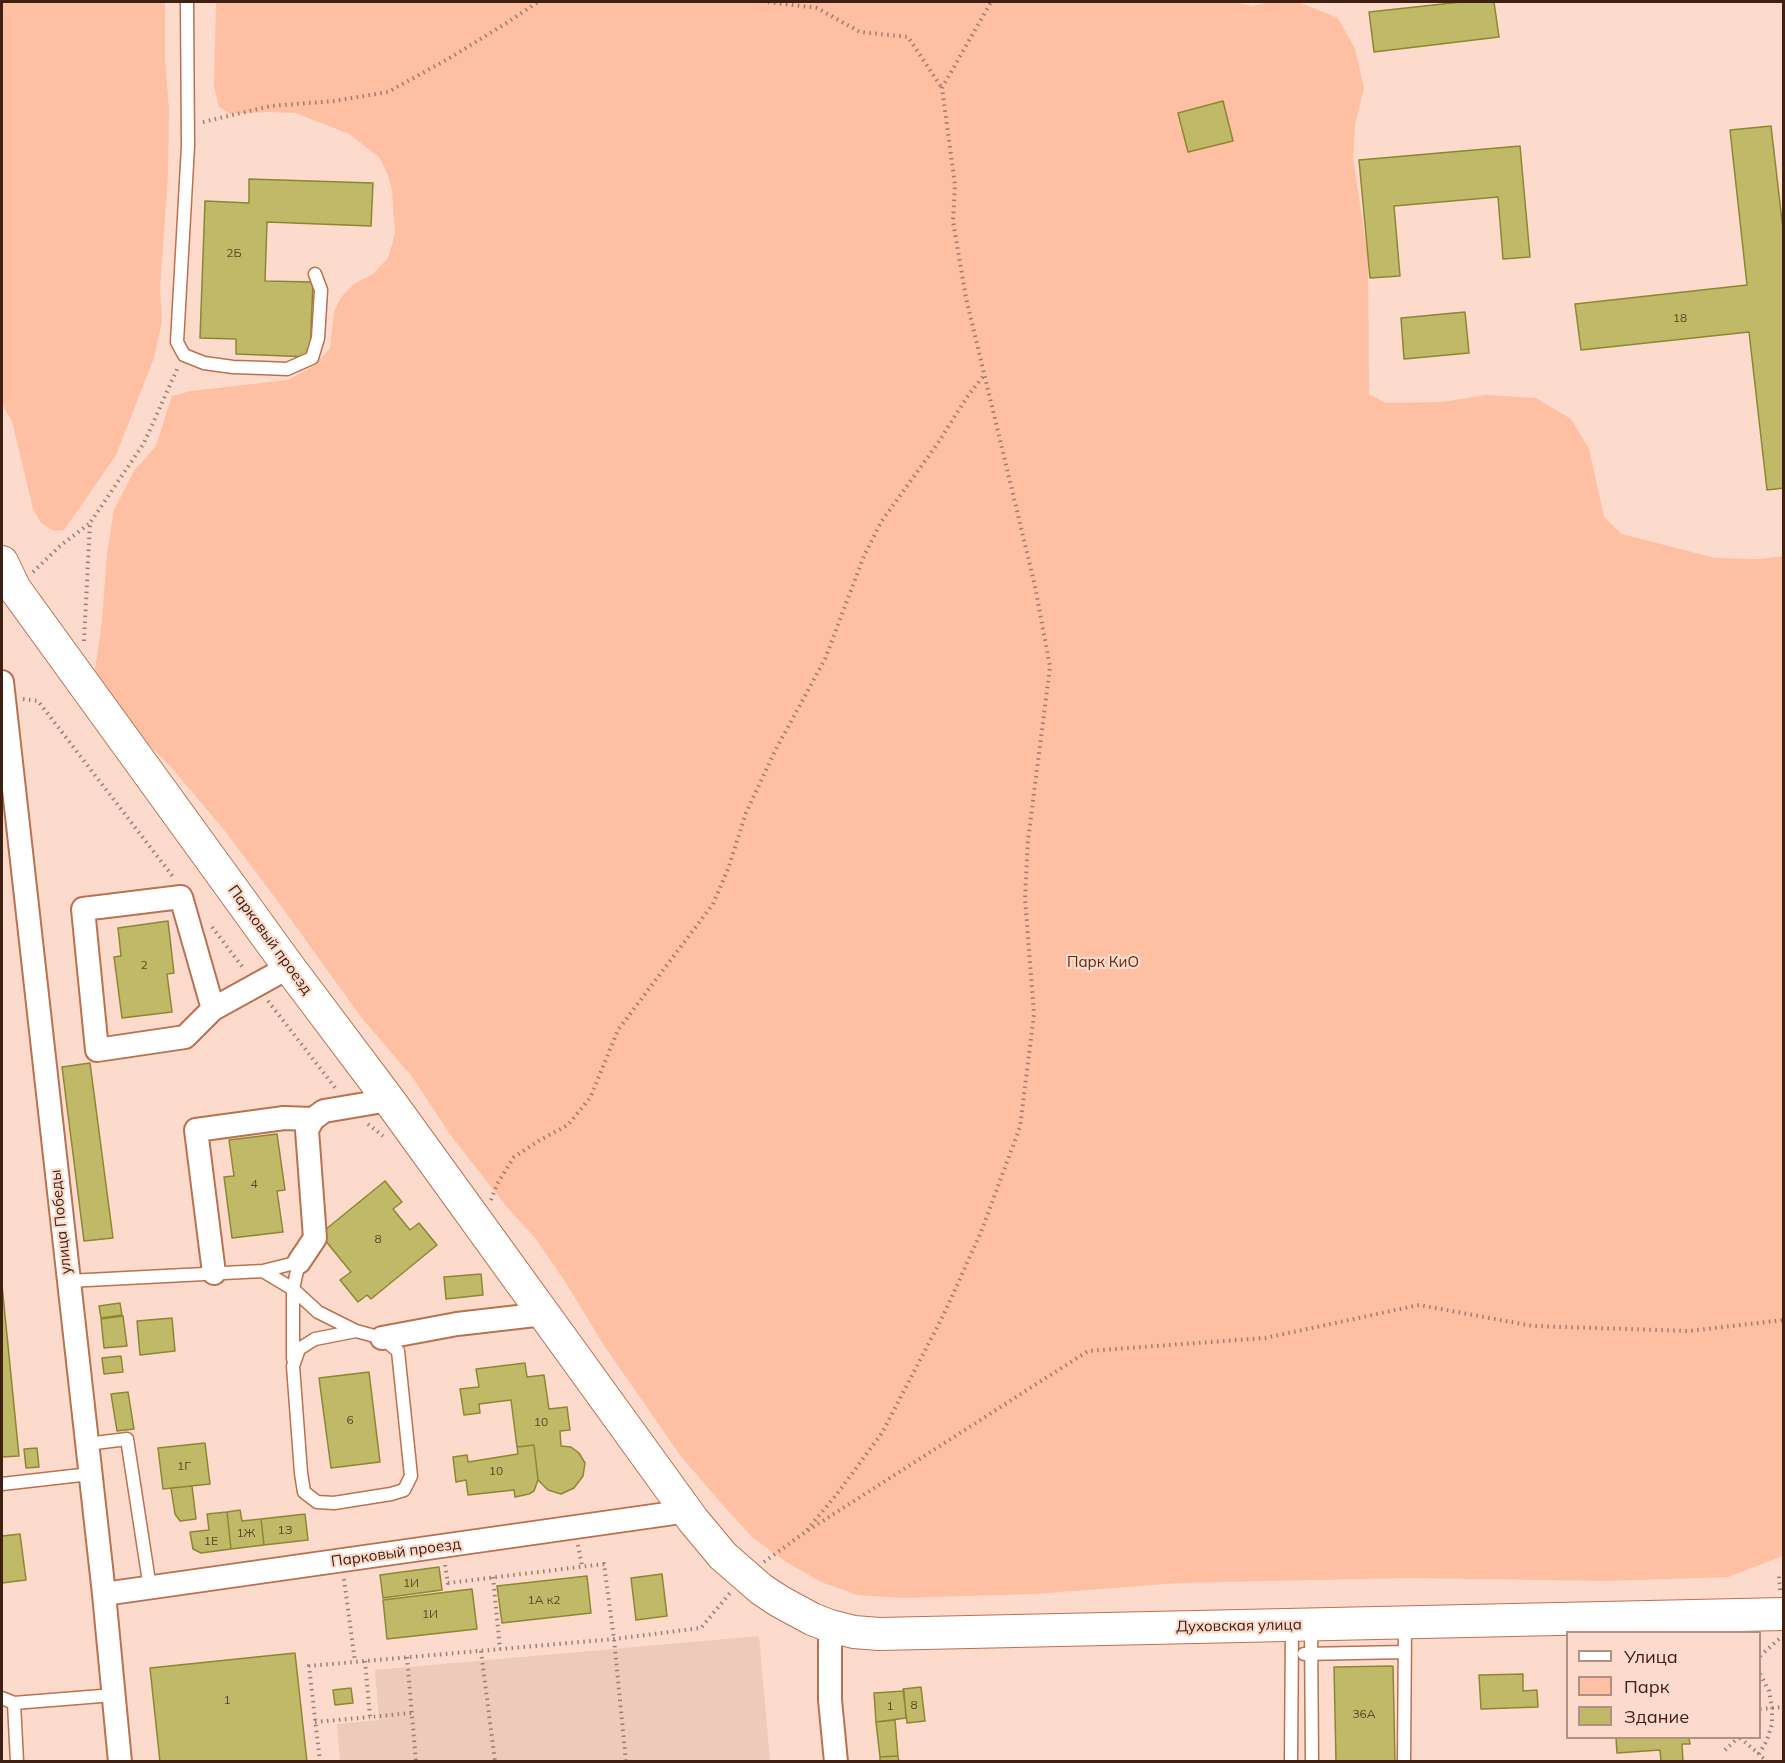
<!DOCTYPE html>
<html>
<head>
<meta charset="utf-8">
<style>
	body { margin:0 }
	#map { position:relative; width:1785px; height:1763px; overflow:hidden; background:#fcdbcc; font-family:Mulish,sans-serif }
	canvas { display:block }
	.frame { position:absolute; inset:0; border:3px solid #3e2012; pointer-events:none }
	.legend { position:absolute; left:1566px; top:1631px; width:195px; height:108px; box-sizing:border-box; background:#fcdbcc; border:2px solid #b09082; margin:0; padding:8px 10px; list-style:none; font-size:18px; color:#3e2012 }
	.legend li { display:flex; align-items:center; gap:12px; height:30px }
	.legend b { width:30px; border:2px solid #b09082 }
</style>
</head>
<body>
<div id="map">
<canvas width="1785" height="1763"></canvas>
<div class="frame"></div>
<ul class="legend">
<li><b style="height:8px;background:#fff"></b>Улица</li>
<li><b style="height:16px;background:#febfa3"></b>Парк</li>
<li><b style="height:16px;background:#c0b968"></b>Здание</li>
</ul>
</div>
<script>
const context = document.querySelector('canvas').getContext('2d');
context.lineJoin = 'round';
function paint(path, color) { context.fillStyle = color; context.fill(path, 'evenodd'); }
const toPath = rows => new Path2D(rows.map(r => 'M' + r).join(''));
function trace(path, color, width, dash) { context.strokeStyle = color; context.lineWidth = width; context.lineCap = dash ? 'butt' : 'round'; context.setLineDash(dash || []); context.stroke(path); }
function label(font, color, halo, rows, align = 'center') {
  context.font = font + ' Mulish,sans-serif'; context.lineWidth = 4.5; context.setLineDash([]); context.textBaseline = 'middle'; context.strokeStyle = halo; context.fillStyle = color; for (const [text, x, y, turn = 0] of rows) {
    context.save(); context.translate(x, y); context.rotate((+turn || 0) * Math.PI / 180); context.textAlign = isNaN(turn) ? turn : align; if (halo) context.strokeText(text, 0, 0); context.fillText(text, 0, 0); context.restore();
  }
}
const built = toPath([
	[759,1636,770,1761,340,1761,337,1724,379,1720,375,1670]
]);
const green = toPath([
	[2,2,165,2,165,60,169,109,168,175,160,289,162,321,154,358,116,455,64,530,54,531,41,523,33,509,12,421,2,404],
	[216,2,1234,2,1253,6,1269,2,1298,2,1338,18,1355,49,1364,88,1355,125,1353,158,1368,258,1369,394,1386,403,1442,402,1486,395,1536,398,1571,419,1589,449,1604,517,1622,534,1715,558,1761,559,1783,556,1783,1556,1728,1577,1607,1581,1410,1578,1178,1583,1034,1594,901,1598,858,1595,821,1582,786,1562,752,1537,721,1503,680,1455,603,1344,566,1283,536,1239,507,1207,452,1137,413,1078,361,1017,279,903,225,831,171,767,104,700,95,670,102,621,107,554,114,510,134,471,156,446,172,396,191,391,288,380,315,365,330,348,334,312,341,297,354,284,373,274,388,258,395,234,392,191,388,175,379,157,349,134,296,113,268,112,231,114,219,107,214,87]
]);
const building = toPath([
	[1461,2,1494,2,1499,37,1374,52,1369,12,1461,2],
	[1223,101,1233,141,1188,152,1178,113,1223,101],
	[1771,126,1784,238,1784,488,1767,490,1749,332,1581,350,1575,304,1747,285,1730,130,1771,126],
	[1520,146,1530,257,1503,259,1498,197,1394,206,1400,276,1370,278,1359,160,1520,146],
	[249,179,373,183,371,226,267,222,265,281,313,282,310,357,236,354,236,339,200,338,205,201,249,203,249,179],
	[1465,312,1469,353,1404,359,1401,318,1465,312],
	[168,921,174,973,167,974,172,1012,122,1018,114,957,121,956,118,928,168,921],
	[90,1063,113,1238,84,1241,62,1067,90,1063],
	[277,1134,285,1190,277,1191,283,1232,232,1238,224,1177,234,1176,229,1140,277,1134],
	[385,1181,402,1202,393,1209,410,1230,419,1223,437,1245,371,1299,367,1295,358,1302,340,1280,351,1272,320,1234,385,1181],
	[481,1274,483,1295,446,1299,444,1277,481,1274],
	[2,1285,19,1456,2,1457,2,1285],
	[120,1303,122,1315,101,1318,99,1306,120,1303],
	[123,1316,127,1346,104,1348,101,1319,123,1316],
	[172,1318,175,1351,140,1355,137,1321,172,1318],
	[121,1356,123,1372,104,1374,102,1358,121,1356],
	[525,1363,527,1377,544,1375,549,1409,567,1407,570,1430,560,1431,561,1446,571,1447,579,1453,585,1463,583,1476,574,1488,561,1494,548,1490,538,1480,534,1445,517,1447,511,1400,479,1404,480,1413,464,1415,460,1389,479,1387,476,1369,525,1363],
	[369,1372,380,1462,331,1468,319,1378,369,1372],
	[128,1392,134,1429,117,1431,111,1394,128,1392],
	[205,1443,210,1484,163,1489,158,1448,205,1443],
	[534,1445,538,1480,534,1491,529,1494,515,1497,514,1490,468,1495,466,1480,456,1482,453,1457,467,1455,468,1462,518,1454,517,1447,534,1445],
	[37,1448,39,1467,26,1468,24,1449,37,1448],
	[192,1486,196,1519,180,1521,175,1514,171,1488,192,1486],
	[240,1510,242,1521,261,1519,264,1545,231,1549,227,1512,240,1510],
	[227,1512,231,1549,201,1553,193,1549,190,1532,209,1530,207,1514,227,1512],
	[305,1514,308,1540,264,1545,261,1519,305,1514],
	[20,1534,26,1580,2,1583,2,1536,20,1534],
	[439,1567,442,1590,383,1598,380,1575,439,1567],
	[662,1574,667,1616,636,1620,631,1578,662,1574],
	[587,1576,591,1613,502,1623,497,1586,587,1576],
	[472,1589,477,1629,387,1639,383,1600,472,1589],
	[295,1653,307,1762,160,1762,150,1668,295,1653],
	[1393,1666,1395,1762,1336,1762,1334,1667,1393,1666],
	[1523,1674,1523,1691,1537,1690,1538,1707,1481,1709,1479,1675,1523,1674],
	[921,1687,925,1721,907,1723,903,1689,921,1687],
	[351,1688,353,1703,335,1705,333,1690,351,1688],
	[904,1691,906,1718,876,1722,874,1693,904,1691],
	[895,1720,898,1756,880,1757,876,1722,895,1720],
	[1616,1738,1689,1738,1690,1744,1682,1744,1683,1762,1661,1762,1660,1750,1617,1753,1616,1738],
	[898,1756,899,1762,880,1762,880,1757,898,1756]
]);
const path = toPath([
	[768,2,817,8,860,32,908,37,942,88],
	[203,122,271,106,334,101,388,92,448,59,505,24,538,2],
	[33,572,60,546,90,523],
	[84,641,90,523,144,443,178,367],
	[23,699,38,701,174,878],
	[212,927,244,969],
	[268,1001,337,1090],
	[368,1124,383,1136],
	[491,1200,497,1184,514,1157,540,1140,568,1125,590,1098,618,1030,713,904,728,869,746,813,775,751,825,659,864,556,881,522,938,443,967,397,985,374],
	[807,1530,837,1494,882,1433,944,1314,981,1232,1020,1127,1034,1014,1025,898,1028,840,1050,667,1035,586,966,298,953,221,955,185,942,88,991,2],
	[578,1545,582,1566],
	[764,1562,804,1533,1088,1351,1265,1338,1419,1305,1533,1326,1689,1331,1784,1320],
	[445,1565,448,1583,604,1564,614,1639,626,1762],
	[493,1577,500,1649],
	[344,1579,355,1662],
	[1780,1590,1779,1576,1784,1574],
	[481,1651,495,1762],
	[1760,1656,1779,1639],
	[407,1657,416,1762],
	[365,1661,370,1717,411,1713],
	[1760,1674,1769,1691,1772,1708,1772,1724,1767,1740,1759,1754,1767,1762],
	[1760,1709,1784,1707],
	[315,1722,370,1717],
	[1740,1738,1759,1754],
	[1725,1750,1738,1738],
	[320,1762,309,1666,614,1639,701,1628,730,1593]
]);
const lane = toPath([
	[187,2,188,146,177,342,184,355,204,363,233,367,264,368,287,369,312,358,318,338,321,290,315,274],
	[263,1271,293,1289,318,1312,356,1331],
	[68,1281,263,1271,299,1262,293,1289,293,1359],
	[356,1331,382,1338,398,1351,411,1476,404,1490,391,1494,334,1503,317,1502,304,1492,301,1473,293,1366,299,1349,315,1339,356,1331],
	[87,1444,127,1439,150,1588],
	[2,1484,90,1474],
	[1311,1625,1312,1762],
	[1304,1654,1405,1652],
	[2,1698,14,1703,114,1695],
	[14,1703,17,1762],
	[1291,1762,1292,1627],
	[1404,1762,1405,1623]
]);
const street = toPath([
	[2,682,104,1594,120,1762],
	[213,1009,185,1037,97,1050,83,909,181,897,213,1009,289,967],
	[299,1262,315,1238,307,1130,313,1119,324,1111,389,1100],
	[214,1273,196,1130,284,1118,313,1119],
	[382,1338,457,1324,544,1314],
	[104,1594,688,1511],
	[830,1626,830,1700,836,1762]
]);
const secondary = toPath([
	[2,562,15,589,289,967,389,1100,693,1520,723,1556,761,1589,779,1601,812,1619,830,1626,854,1632,879,1634,1784,1614]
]);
const numberNames = [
	["2Б",234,253],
	["18",1680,318],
	["2",144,965],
	["4",254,1184],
	["8",378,1239],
	["6",350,1420],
	["10",541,1422],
	["1Г",184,1466],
	["10",496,1471],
	["1З",285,1530],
	["1Ж",246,1533],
	["1Е",211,1541],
	["1И",411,1583],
	["1А к2",544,1600],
	["1И",430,1614],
	["1",227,1700],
	["8",914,1705],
	["1",890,1706],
	["36А",1364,1714]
];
const streetNames = [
	["Парковый проезд",270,940,54],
	["улица Победы",61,1222,-96],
	["Парковый проезд",396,1553,-8],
	["Духовская улица",1239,1626,-1]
];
const parkNames = [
	["Парк КиО",1103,962]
];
paint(built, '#eecabb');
paint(green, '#febfa3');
paint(building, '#c0b968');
trace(building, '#8d8633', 1.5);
trace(lane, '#ba7150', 15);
trace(street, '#ba7150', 26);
trace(secondary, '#ba7150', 34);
trace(path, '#9c7d6e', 4, [1.5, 4.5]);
trace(lane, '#fff', 12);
trace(street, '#fff', 22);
trace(secondary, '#fff', 32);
label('12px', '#5e4628', null, numberNames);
label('15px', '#3e2012', '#fcdbcc', streetNames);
label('15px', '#5b2c17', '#fcdbcc', parkNames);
</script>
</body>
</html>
